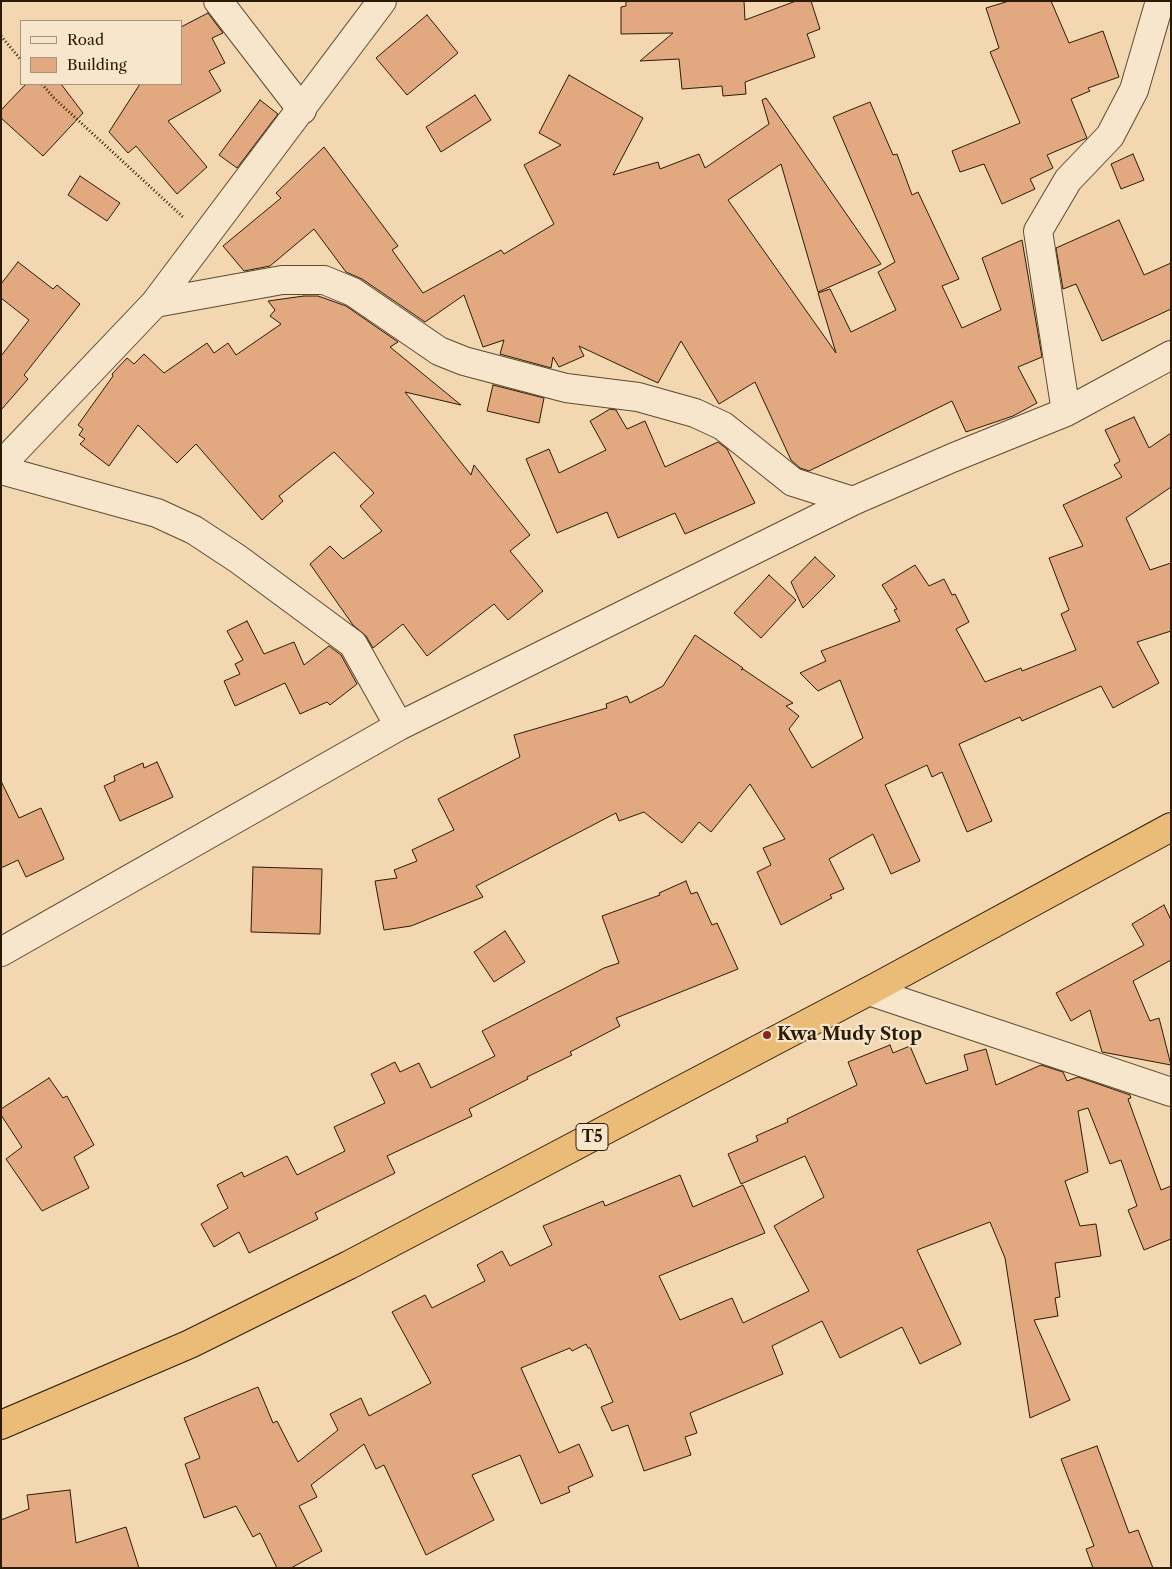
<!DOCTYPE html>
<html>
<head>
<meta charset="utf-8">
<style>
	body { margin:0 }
	#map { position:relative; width:1172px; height:1569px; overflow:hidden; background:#f3d7b0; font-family:"Libre Caslon Text",serif }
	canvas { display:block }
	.frame { position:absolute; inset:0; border:2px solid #2b1b05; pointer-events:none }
	.legend { position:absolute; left:20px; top:20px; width:162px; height:65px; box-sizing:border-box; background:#f7e5cc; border:1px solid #a5947c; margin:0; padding:6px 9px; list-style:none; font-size:15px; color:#2b1b05 }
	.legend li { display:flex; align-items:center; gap:10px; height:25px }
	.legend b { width:25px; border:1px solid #a5947c }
</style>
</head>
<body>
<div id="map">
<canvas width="1172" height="1569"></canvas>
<div class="frame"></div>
<ul class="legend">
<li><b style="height:6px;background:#f7e5cc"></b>Road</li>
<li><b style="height:14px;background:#e2a980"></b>Building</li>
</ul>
</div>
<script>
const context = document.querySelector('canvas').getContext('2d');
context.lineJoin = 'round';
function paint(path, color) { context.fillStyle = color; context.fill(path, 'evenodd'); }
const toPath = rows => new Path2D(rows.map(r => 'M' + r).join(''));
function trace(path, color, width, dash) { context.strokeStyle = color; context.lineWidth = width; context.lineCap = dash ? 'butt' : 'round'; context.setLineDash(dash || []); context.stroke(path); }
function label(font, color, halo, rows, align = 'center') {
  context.font = font + ' "Libre Caslon Text",serif'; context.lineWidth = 4.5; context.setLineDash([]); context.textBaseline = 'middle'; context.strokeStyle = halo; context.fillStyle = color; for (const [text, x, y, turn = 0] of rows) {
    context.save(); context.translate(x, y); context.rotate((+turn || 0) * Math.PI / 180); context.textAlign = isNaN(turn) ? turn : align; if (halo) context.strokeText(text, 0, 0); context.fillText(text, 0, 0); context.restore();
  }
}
const building = toPath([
	[626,1,744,1,745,20,796,1,811,1,820,29,807,34,815,57,745,82,746,94,723,96,722,86,682,89,679,59,640,61,673,33,621,34,621,7,626,6,626,1],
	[1009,1,1051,1,1069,43,1103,31,1119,77,1088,88,1090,91,1071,99,1087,138,1047,155,1053,168,1030,179,1035,189,1002,204,984,164,960,172,952,151,1020,123,990,52,999,48,986,8,1009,1],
	[208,13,223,33,212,38,225,63,209,71,221,91,168,121,207,167,177,194,136,146,128,153,109,132,140,84,181,84,181,27,208,13],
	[427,15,458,53,407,95,376,58,427,15],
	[569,75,643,118,613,175,658,162,660,169,699,154,705,168,769,124,762,100,766,98,881,264,818,292,781,164,728,200,836,353,818,293,830,289,851,332,896,310,878,272,895,262,833,117,870,102,893,155,897,154,912,195,918,192,959,279,942,286,962,328,1001,310,982,258,1022,240,1042,357,1018,367,1037,403,1013,416,966,432,952,401,809,471,800,468,791,460,755,382,719,404,681,341,658,383,579,346,584,356,559,367,553,357,551,368,500,354,504,340,483,347,464,295,425,322,362,279,346,272,314,229,270,266,244,271,223,246,281,198,276,193,324,147,398,246,392,250,423,293,501,250,504,254,554,224,524,165,561,145,539,133,569,75],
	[26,84,61,84,83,113,43,156,1,118,1,110,26,84],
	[475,95,491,120,441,152,426,127,475,95],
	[260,100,278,114,237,168,219,155,260,100],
	[1133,154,1144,180,1121,189,1111,164,1133,154],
	[80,176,120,203,107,221,68,195,80,176],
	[1119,220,1144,275,1171,263,1171,309,1102,341,1076,284,1063,289,1056,248,1119,220],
	[18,262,53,289,57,285,80,304,24,375,28,379,1,410,1,356,29,320,1,298,1,284,18,262],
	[304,296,318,296,346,306,398,342,390,347,461,405,405,392,471,475,474,465,530,535,510,551,543,591,508,620,494,604,427,656,403,624,373,648,366,636,353,625,310,564,330,546,343,559,382,531,360,506,374,493,334,452,279,496,283,501,262,520,196,444,177,463,138,425,109,466,80,444,85,439,79,435,83,429,78,425,113,376,112,374,127,358,134,364,144,354,164,373,207,343,214,353,228,343,236,355,281,324,270,316,275,310,268,301,304,296],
	[493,385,544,398,539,423,487,411,493,385],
	[610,409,616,410,627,429,645,421,665,467,718,442,727,449,755,503,685,534,675,513,618,538,607,512,557,533,526,459,549,449,559,473,606,450,590,421,610,409],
	[1134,417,1149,448,1171,433,1171,487,1126,518,1150,570,1171,563,1171,631,1137,642,1159,683,1113,708,1101,686,1022,721,1020,717,959,744,992,821,967,832,942,772,932,777,927,765,885,785,920,861,891,874,873,834,829,859,844,889,830,895,832,898,781,925,757,872,771,865,763,848,785,839,750,784,711,832,699,822,682,843,644,812,619,821,616,813,476,886,483,897,411,926,384,930,375,881,397,878,394,870,417,861,412,850,454,830,438,799,520,757,514,735,607,708,606,704,627,696,630,703,663,686,695,635,743,668,741,670,743,669,793,703,786,706,799,716,789,729,812,768,863,738,840,680,818,691,800,673,826,661,821,651,900,621,894,610,897,609,882,585,915,565,929,586,944,579,952,595,955,594,969,622,956,629,985,682,1021,668,1022,671,1076,650,1061,614,1069,610,1049,558,1083,546,1063,505,1122,477,1114,465,1120,461,1105,430,1134,417],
	[815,557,835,576,803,608,791,582,815,557],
	[769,575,796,600,761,638,734,613,769,575],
	[247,621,264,654,294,642,304,665,329,646,341,655,357,684,330,705,327,702,300,714,285,683,235,706,224,681,240,674,235,664,243,660,227,631,247,621],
	[157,762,173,797,120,821,104,786,115,781,114,776,143,763,144,768,157,762],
	[1,781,19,818,41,808,64,859,26,877,18,860,1,868,1,781],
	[253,867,322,869,320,934,251,932,253,867],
	[686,881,691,894,697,892,712,925,717,923,738,969,616,1018,620,1026,570,1052,572,1055,527,1077,528,1079,469,1109,472,1116,387,1156,395,1173,315,1213,318,1219,249,1253,239,1232,214,1247,201,1224,228,1208,217,1185,242,1172,244,1177,287,1156,297,1175,345,1151,334,1127,385,1103,371,1074,395,1062,400,1072,419,1063,431,1088,495,1056,482,1031,604,968,619,963,602,916,660,895,659,893,686,881],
	[1164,905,1171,920,1171,960,1133,981,1150,1021,1159,1018,1171,1065,1102,1052,1090,1010,1071,1021,1056,993,1144,945,1132,924,1164,905],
	[505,931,525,962,494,982,474,952,505,931],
	[890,1045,893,1053,910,1046,926,1084,968,1070,964,1055,986,1049,996,1085,1041,1065,1063,1072,1067,1081,1078,1077,1130,1095,1131,1098,1128,1099,1161,1190,1171,1186,1171,1239,1144,1250,1128,1210,1137,1206,1121,1160,1110,1164,1088,1108,1078,1111,1088,1172,1065,1181,1080,1226,1096,1224,1101,1256,1055,1263,1060,1297,1055,1298,1058,1316,1034,1320,1070,1400,1030,1418,1005,1258,990,1222,917,1250,961,1344,920,1364,902,1327,840,1358,822,1321,772,1346,783,1374,690,1413,697,1433,685,1437,691,1455,644,1471,628,1425,612,1431,601,1407,613,1402,590,1348,588,1348,586,1344,572,1351,570,1348,521,1368,559,1453,579,1444,593,1476,568,1487,570,1492,541,1504,520,1455,472,1475,494,1520,426,1555,384,1465,376,1469,364,1444,311,1485,317,1497,299,1506,322,1551,291,1568,277,1568,260,1533,253,1537,236,1506,204,1518,185,1464,200,1458,184,1418,258,1387,273,1423,277,1421,298,1462,338,1430,330,1414,361,1398,369,1416,431,1383,392,1312,425,1295,432,1308,485,1281,477,1265,502,1251,510,1266,552,1245,543,1226,603,1201,605,1206,680,1175,693,1207,743,1185,765,1233,659,1276,680,1320,732,1298,743,1323,809,1291,774,1226,824,1197,805,1156,741,1184,728,1154,758,1141,756,1136,788,1122,787,1119,857,1085,848,1062,890,1045],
	[49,1078,63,1098,67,1096,94,1145,74,1157,89,1188,42,1211,6,1159,22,1147,1,1115,1,1109,49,1078],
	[1097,1446,1129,1533,1138,1530,1153,1568,1093,1568,1086,1549,1094,1546,1061,1459,1097,1446],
	[70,1490,76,1543,126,1527,139,1568,1,1568,1,1520,29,1509,27,1495,70,1490]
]);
const path = toPath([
	[1,36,21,60],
	[42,84,54,98,183,217]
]);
const minor = toPath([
	[218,1,302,110],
	[155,303,282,280,324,280,353,292,439,351,464,361,566,388,638,397,695,413,723,426,793,482,853,501],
	[1066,412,1038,231,1068,180,1110,136,1134,90,1160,1],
	[1,465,155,303,382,1],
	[1,470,157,513,194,530,238,559,353,644,399,726],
	[1,952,399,726,853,501,952,458,1066,412,1171,355],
	[869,991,1171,1092]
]);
const trunk = toPath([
	[1,1425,190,1344,349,1265,869,991,1171,827]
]);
const markers = [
	[767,1035,5,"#8f2418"]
];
const shields = [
	[592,1137,32]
];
const shieldNames = [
	["T5",592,1137]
];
const poiNames = [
	["Kwa Mudy Stop",777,1035]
];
paint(building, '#e2a980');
trace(building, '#2b1b05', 1);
trace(minor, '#5d4a30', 30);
trace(trunk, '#2b1b05', 30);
trace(path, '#2b1b05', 3, [1, 2.5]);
trace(minor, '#f7e5cc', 28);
trace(trunk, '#eabc78', 28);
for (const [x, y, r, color] of markers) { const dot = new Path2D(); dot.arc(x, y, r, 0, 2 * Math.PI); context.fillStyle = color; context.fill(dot); trace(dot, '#f7e5cc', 2); }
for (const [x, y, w] of shields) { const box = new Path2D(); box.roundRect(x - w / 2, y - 13.5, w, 27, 4); context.fillStyle = '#f7e5cc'; context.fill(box); trace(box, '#2b1b05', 1); }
label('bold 16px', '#2b1b05', null, shieldNames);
label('bold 18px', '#2b1b05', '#f7e5cc', poiNames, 'left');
</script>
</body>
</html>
